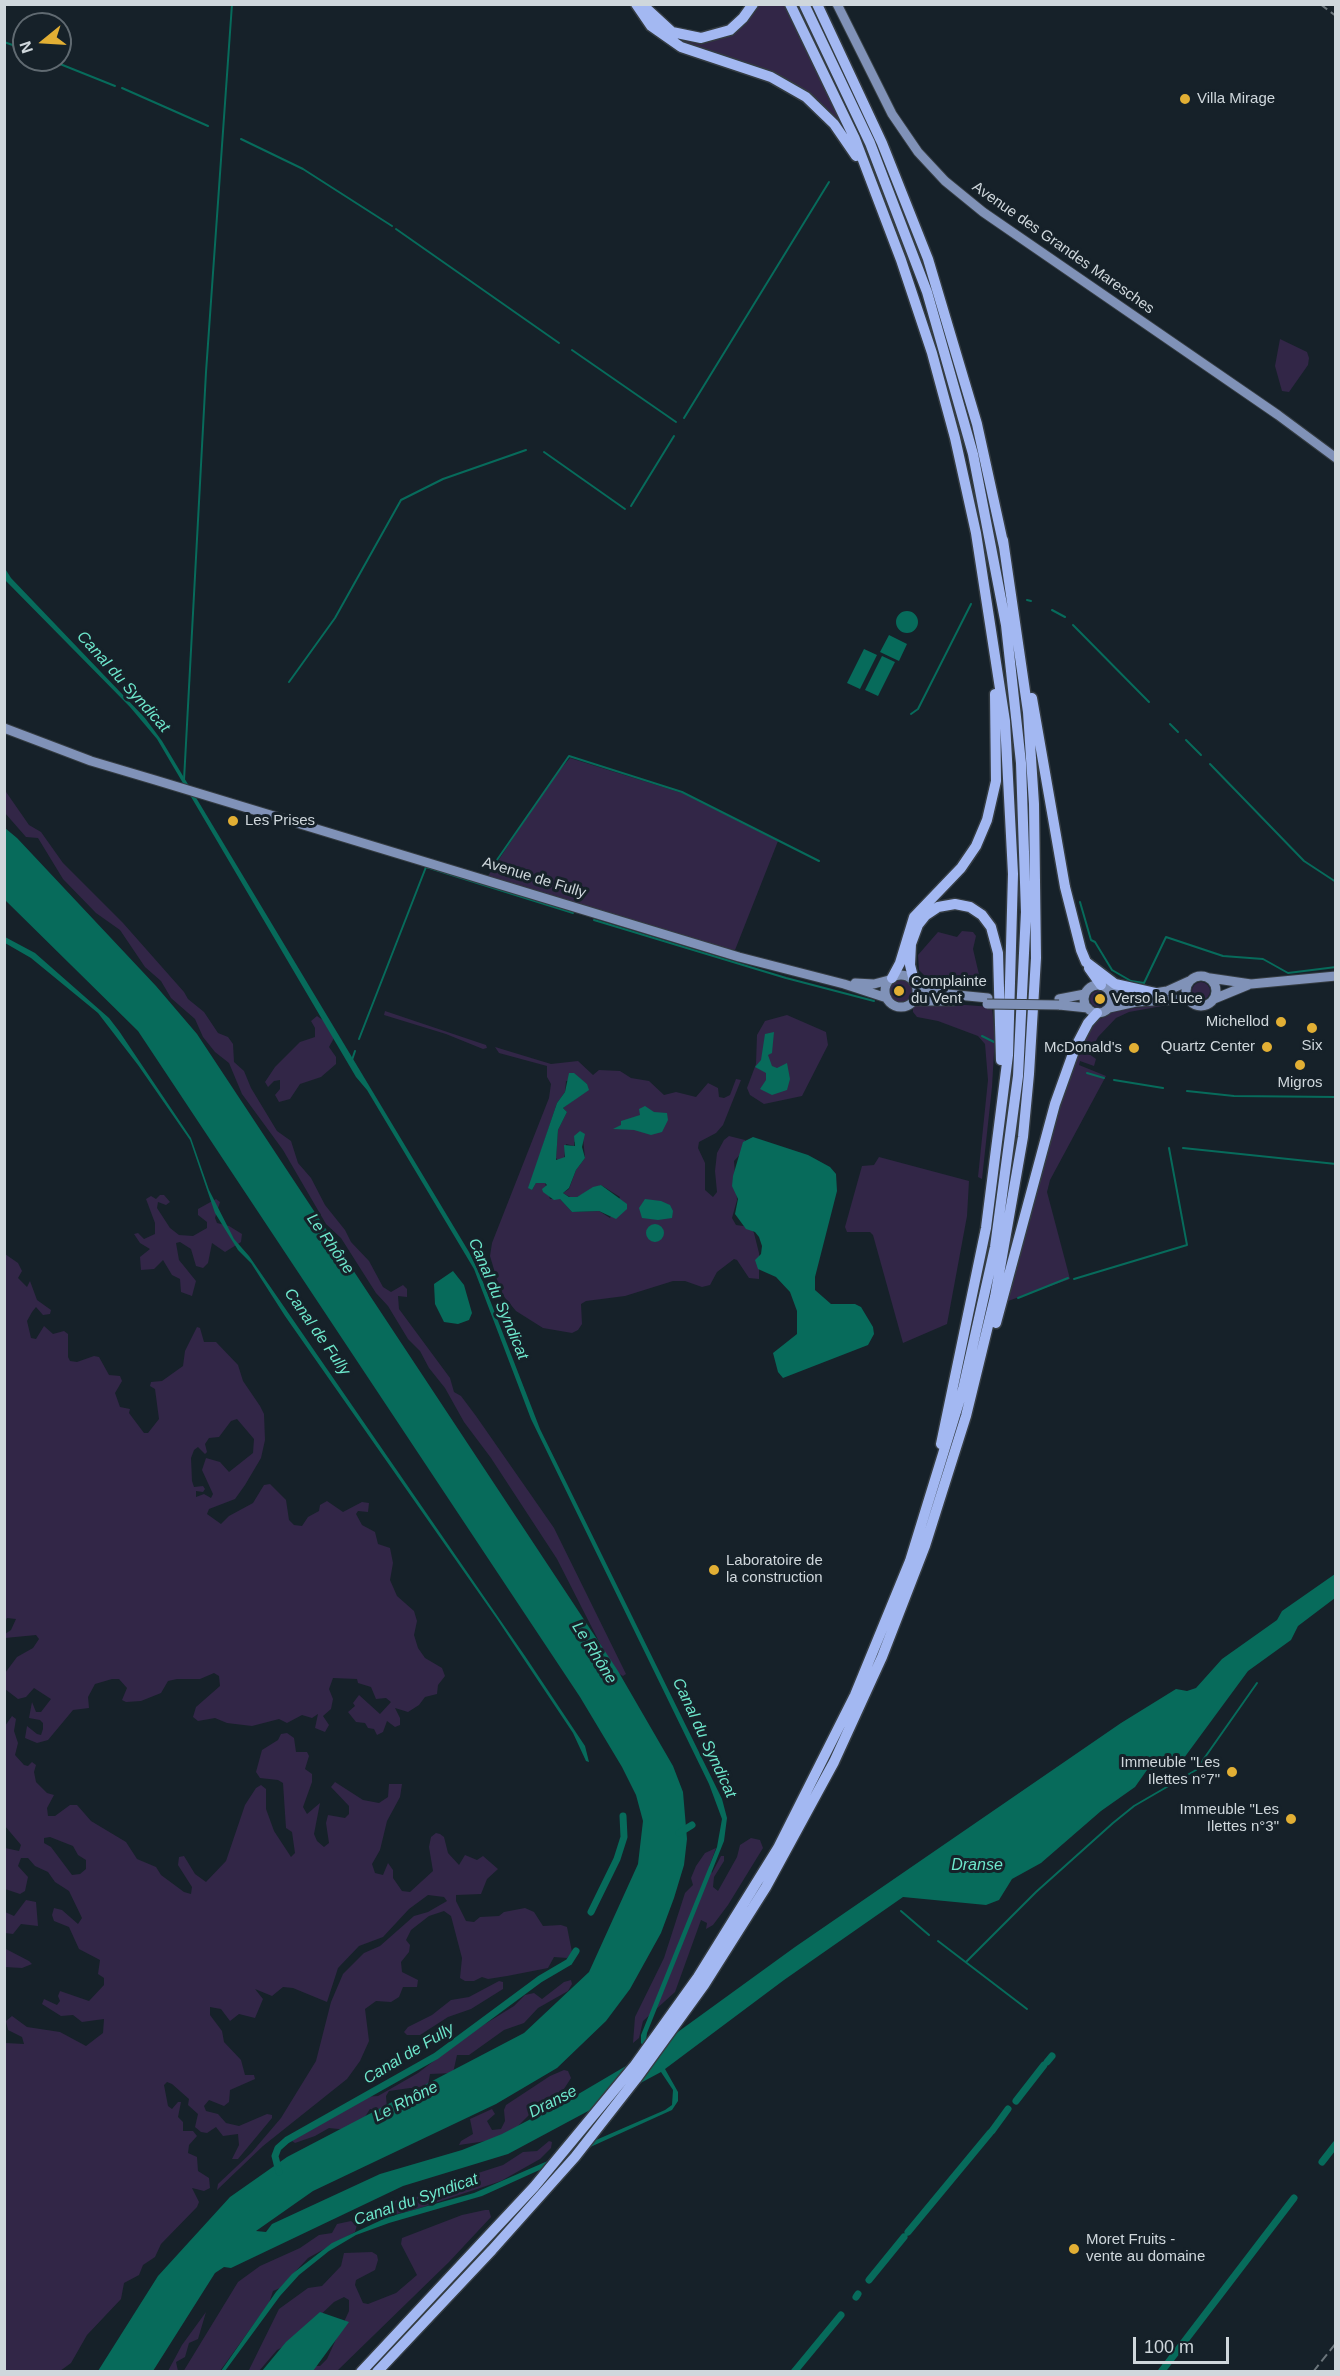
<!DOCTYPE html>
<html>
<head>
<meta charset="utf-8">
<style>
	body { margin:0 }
	#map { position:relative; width:1340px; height:2376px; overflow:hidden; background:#162129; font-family:Arial,sans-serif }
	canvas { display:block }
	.frame { position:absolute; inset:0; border:6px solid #cfd7dc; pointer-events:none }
	.north { position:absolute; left:12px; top:12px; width:60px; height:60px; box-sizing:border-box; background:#162129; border:2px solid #606a71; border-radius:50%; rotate:252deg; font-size:16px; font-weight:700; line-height:24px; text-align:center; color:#cfd7dc }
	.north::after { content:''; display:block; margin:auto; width:21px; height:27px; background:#e2af34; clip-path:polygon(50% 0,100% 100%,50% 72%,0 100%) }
	.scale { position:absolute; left:1133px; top:2337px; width:96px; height:27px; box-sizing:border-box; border:3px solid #cfd7dc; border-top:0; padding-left:8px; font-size:18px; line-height:21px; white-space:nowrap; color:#cfd7dc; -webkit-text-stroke:4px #162129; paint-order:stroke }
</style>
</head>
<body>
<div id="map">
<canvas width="1340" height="2376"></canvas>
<div class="frame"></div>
<div class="north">N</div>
<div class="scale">100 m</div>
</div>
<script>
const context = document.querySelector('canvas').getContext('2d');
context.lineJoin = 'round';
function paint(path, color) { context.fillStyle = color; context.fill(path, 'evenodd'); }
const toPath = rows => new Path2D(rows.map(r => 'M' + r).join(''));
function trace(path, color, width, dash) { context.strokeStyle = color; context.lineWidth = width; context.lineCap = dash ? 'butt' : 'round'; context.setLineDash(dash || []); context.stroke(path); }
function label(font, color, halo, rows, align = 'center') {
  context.font = font + ' Arial,sans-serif'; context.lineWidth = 6; context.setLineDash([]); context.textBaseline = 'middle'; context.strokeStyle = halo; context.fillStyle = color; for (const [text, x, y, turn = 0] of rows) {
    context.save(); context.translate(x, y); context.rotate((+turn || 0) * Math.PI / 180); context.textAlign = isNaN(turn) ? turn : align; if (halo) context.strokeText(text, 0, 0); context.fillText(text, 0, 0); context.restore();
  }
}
const green = toPath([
	[757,5,785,5,851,141,813,99,674,38,712,40],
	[1280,339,1307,352,1309,358,1308,365,1289,392,1282,391,1275,366],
	[570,758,682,793,778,841,735,950,702,943,488,876,553,778],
	[4,789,29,825,41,832,63,863,123,923,184,992,188,999,204,1012,218,1033,228,1037,233,1044,234,1062,244,1071,251,1088,277,1131,291,1141,298,1163,311,1178,325,1205,345,1230,351,1242,369,1261,383,1287,391,1292,403,1285,407,1289,407,1297,398,1296,399,1309,450,1378,454,1392,461,1396,476,1416,554,1528,626,1674,623,1676,614,1671,557,1559,491,1458,464,1422,445,1388,429,1368,420,1351,408,1339,388,1306,376,1293,341,1238,326,1224,283,1150,242,1094,229,1063,215,1052,203,1037,195,1019,171,998,161,981,145,967,120,930,96,913,63,879,38,838,26,837,5,813],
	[962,931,973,932,976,936,973,949,981,983,951,988,934,985,919,970,918,955,938,932,957,937],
	'889 991a12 12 0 1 1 24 0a12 12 0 1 1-24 0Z',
	'1192 991a9 9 0 1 1 18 0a9 9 0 1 1-18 0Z',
	'1090 999a8 8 0 1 1 16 0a8 8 0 1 1-16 0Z',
	[926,1002,992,1007,995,1035,992,1087,982,1179,978,1177,988,1080,985,1044,978,1036,938,1021,917,1017,913,1012,913,1006],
	[1179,1003,1129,1012,1116,1018,1098,1037,1089,1054,1096,1059,1094,1066,1080,1061,1079,1065,1106,1076,1050,1180,1047,1192,1070,1279,1008,1301,1063,1094,1092,1024,1115,1010],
	[385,1011,486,1045,487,1048,483,1049,446,1034,384,1015],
	[787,1015,826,1032,828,1045,802,1096,764,1104,750,1095,747,1088,756,1064,757,1035,765,1021],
	[317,1016,334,1028,334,1038,329,1047,336,1057,336,1064,321,1077,300,1084,290,1099,279,1102,275,1095,280,1089,280,1080,274,1081,268,1087,265,1082,275,1067,300,1042,315,1037,315,1028,311,1021],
	[495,1047,551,1064,578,1061,593,1075,599,1070,620,1071,631,1078,649,1081,664,1095,676,1092,696,1097,708,1083,718,1088,719,1097,724,1098,730,1095,736,1079,741,1080,723,1125,716,1133,699,1142,698,1148,705,1163,705,1190,713,1197,717,1192,715,1171,717,1153,724,1140,729,1136,745,1140,748,1146,734,1161,737,1200,732,1218,736,1225,750,1227,754,1233,759,1253,759,1279,749,1278,737,1260,734,1259,717,1272,710,1285,702,1287,685,1281,673,1281,625,1296,586,1301,581,1304,582,1324,578,1330,572,1333,543,1328,516,1311,501,1293,490,1256,492,1243,549,1098,551,1084,547,1077,547,1066,499,1053],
	[580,1079,587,1084,575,1099,563,1108,567,1112,558,1130,556,1158,559,1161,564,1159,566,1144,574,1146,574,1142,583,1138,585,1158,576,1170,569,1189,563,1193,570,1197,577,1197,601,1185,620,1197,610,1218,599,1211,572,1212,560,1199,550,1199,545,1183,536,1183,532,1190,529,1188,557,1103,565,1092,566,1081],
	[879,1157,969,1181,967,1216,947,1324,903,1343,873,1235,870,1232,847,1232,845,1227,862,1166,874,1165],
	[160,1195,164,1195,170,1202,166,1205,158,1202,157,1208,170,1228,179,1235,193,1236,207,1228,207,1222,198,1215,198,1209,216,1199,220,1202,215,1218,217,1223,229,1226,242,1234,241,1242,225,1252,212,1243,208,1263,203,1268,196,1266,191,1249,180,1242,176,1243,179,1260,196,1281,192,1296,181,1292,180,1279,172,1275,163,1260,154,1269,141,1270,140,1257,150,1249,140,1243,134,1234,138,1233,144,1239,155,1234,155,1223,146,1199,151,1196,156,1199],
	[5,1254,18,1263,22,1271,18,1278,27,1287,30,1281,37,1300,51,1310,50,1314,43,1315,36,1307,32,1312,27,1321,31,1338,36,1339,44,1326,53,1334,64,1331,68,1334,68,1357,70,1361,77,1362,94,1356,99,1357,109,1375,120,1376,122,1381,115,1393,120,1407,130,1409,129,1413,144,1433,148,1433,159,1419,155,1389,150,1386,151,1382,162,1381,183,1366,185,1351,197,1327,200,1328,204,1342,216,1342,238,1365,243,1381,260,1406,264,1414,265,1440,261,1458,245,1485,235,1499,209,1509,207,1514,221,1524,229,1516,253,1503,264,1485,270,1484,286,1500,289,1520,294,1525,302,1526,308,1517,319,1511,320,1505,327,1501,343,1512,362,1502,369,1503,368,1512,358,1511,356,1514,362,1525,375,1532,378,1544,390,1548,393,1563,390,1580,397,1596,414,1611,417,1621,414,1635,418,1648,425,1658,442,1668,445,1676,438,1685,437,1694,425,1697,419,1705,408,1712,395,1708,400,1718,400,1725,395,1727,387,1721,383,1732,377,1735,374,1729,368,1728,365,1723,356,1722,348,1712,355,1706,353,1703,359,1695,380,1714,391,1702,386,1698,376,1699,371,1687,358,1683,357,1679,333,1678,329,1689,333,1699,331,1709,323,1716,329,1725,325,1732,315,1728,318,1714,312,1718,302,1715,287,1723,279,1719,252,1726,227,1723,215,1718,198,1721,193,1717,196,1707,220,1686,219,1676,214,1673,200,1679,177,1679,168,1681,161,1693,141,1701,126,1702,122,1700,127,1688,119,1679,112,1679,95,1684,88,1697,89,1708,73,1710,48,1740,37,1743,25,1738,27,1726,37,1734,41,1735,43,1729,43,1723,40,1720,29,1718,32,1702,36,1712,41,1712,51,1699,34,1688,26,1697,18,1699,5,1689,5,1673,17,1657,33,1648,39,1639,36,1635,5,1638,5,1634,11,1630,16,1619,7,1618,5,1622],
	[237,1419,254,1439,253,1453,229,1472,220,1462,206,1458,202,1470,213,1494,211,1498,204,1494,196,1497,196,1491,203,1492,205,1489,203,1486,194,1487,192,1481,191,1458,194,1450,198,1447,205,1454,207,1452,205,1444,209,1438,219,1437,231,1421],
	[12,1716,16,1719,14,1731,18,1743,15,1755,24,1765,28,1766,32,1762,36,1765,34,1772,36,1782,47,1793,54,1795,47,1808,48,1816,55,1816,70,1805,77,1805,91,1821,126,1842,137,1859,156,1867,161,1875,184,1892,191,1894,192,1887,178,1865,179,1857,184,1856,195,1874,206,1882,226,1861,245,1805,256,1788,261,1785,266,1789,266,1809,274,1831,291,1857,295,1853,292,1832,286,1828,283,1783,278,1780,260,1778,256,1772,262,1750,278,1740,281,1734,287,1733,294,1738,296,1752,307,1752,309,1756,305,1769,312,1774,312,1782,303,1807,307,1814,320,1803,314,1834,317,1841,324,1847,329,1843,326,1823,328,1815,345,1818,349,1814,349,1806,331,1787,335,1782,363,1800,379,1803,388,1797,389,1784,402,1784,400,1797,387,1821,380,1850,372,1864,375,1873,383,1875,388,1863,393,1870,393,1878,402,1891,410,1892,433,1871,429,1847,431,1837,436,1833,440,1834,444,1837,448,1853,459,1865,465,1855,477,1860,483,1856,498,1869,487,1879,481,1894,456,1895,456,1901,466,1921,474,1922,480,1917,499,1916,504,1912,525,1908,534,1912,543,1926,561,1925,567,1927,572,1952,567,1958,554,1957,548,1968,507,1976,488,1979,482,1977,474,1981,465,1981,460,1978,462,1958,451,1916,444,1911,429,1916,411,1930,406,1940,410,1945,409,1952,401,1962,402,1972,418,1980,417,1987,403,1987,399,1997,391,2002,376,2001,365,2009,369,2041,360,2061,347,2079,263,2146,217,2190,218,2184,252,2152,281,2118,316,2061,331,2002,343,1974,364,1953,380,1946,414,1916,428,1912,447,1901,444,1897,428,1895,409,1909,383,1937,359,1946,338,1968,327,2002,293,1988,283,1987,272,1996,255,1989,263,1999,255,2018,239,2014,230,2021,221,2009,210,2007,210,2015,222,2031,224,2042,241,2060,245,2075,254,2075,255,2079,230,2090,229,2102,224,2106,209,2100,204,2106,206,2111,218,2114,226,2123,239,2126,267,2114,272,2115,272,2118,238,2159,232,2159,239,2145,238,2134,223,2136,216,2127,207,2133,201,2132,195,2127,198,2114,188,2105,189,2099,172,2084,167,2082,164,2085,168,2106,172,2109,178,2102,181,2102,178,2117,183,2122,183,2131,193,2131,197,2136,189,2145,188,2153,197,2157,198,2171,209,2178,210,2188,204,2191,192,2188,199,2202,197,2207,161,2244,155,2257,143,2265,139,2275,124,2283,121,2299,87,2335,71,2363,60,2371,5,2371,5,2043,24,2044,22,2037,8,2030,6,2021,12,2016,27,2027,60,2032,86,2046,103,2033,104,2019,82,2022,73,2015,61,2016,42,2004,44,1999,57,2005,60,2001,58,1996,60,1991,89,2001,104,1985,104,1978,98,1974,100,1960,79,1949,69,1927,54,1921,52,1915,54,1908,62,1910,78,1924,82,1918,69,1891,55,1882,48,1872,35,1866,28,1858,21,1858,18,1866,28,1877,25,1891,20,1894,5,1889,5,1848,19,1851,21,1845,5,1826,5,1726],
	[50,1837,73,1846,78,1855,86,1860,86,1869,80,1874,72,1875,51,1847,44,1843,44,1838],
	[751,1838,760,1840,763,1848,728,1905,713,1925,706,1929,707,1923,701,1920,675,1992,643,2021,639,2038,633,2043,635,2017,664,1958,685,1893,693,1885,691,1878,696,1866,705,1853,716,1848,709,1867,712,1873,721,1856,724,1856,724,1861,714,1877,713,1887,718,1891,737,1857,740,1845],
	[26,1900,36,1902,38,1926,21,1924,13,1934,5,1933,5,1912,14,1916],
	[4,1948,29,1961,32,1964,22,1968,5,1967],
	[571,1980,572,1984,568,1991,538,2008,524,2023,504,2030,469,2055,457,2055,453,2073,430,2074,428,2085,421,2089,410,2088,389,2091,386,2096,387,2109,383,2112,370,2109,361,2123,348,2130,329,2128,315,2136,295,2143,292,2141,295,2135,364,2097,378,2096,418,2073,472,2032,514,2006,525,1995,534,1993,542,1999,564,1982],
	[499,1981,503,1982,503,1989,471,2009,448,2017,420,2035,407,2035,404,2032,408,2027,432,2015,451,2000,469,1997],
	[564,2070,568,2071,571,2078,555,2103,533,2111,513,2131,493,2140,459,2145,461,2141,473,2134,470,2119,492,2109,495,2114,487,2121,492,2130,501,2129,505,2121,504,2110,506,2105,550,2076],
	[549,2141,552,2142,551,2148,540,2159,501,2181,417,2209,397,2214,389,2209,393,2201,436,2193,475,2174,503,2165,523,2152,537,2151],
	[485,2210,489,2210,491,2217,449,2262,337,2371,310,2371,311,2366,320,2366,327,2359,349,2311,349,2300,344,2297,334,2302,292,2342,277,2350,259,2371,248,2372,279,2309,308,2288,322,2286,341,2266,344,2253,372,2252,377,2255,378,2260,375,2270,356,2280,355,2285,363,2303,368,2304,396,2293,417,2275,401,2244,402,2238,462,2215],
	[351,2221,357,2225,355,2232,308,2258,280,2288,273,2291,269,2303,220,2371,183,2372,238,2282,260,2266,300,2248,319,2235,332,2233,337,2224],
	[206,2312,198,2339,189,2343,185,2357,176,2362,178,2371,168,2371,182,2345]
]);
const water = toPath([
	[4,567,11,578,145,718,162,741,469,1252,481,1277,540,1429,722,1799,727,1818,724,1841,647,2033,646,2041,653,2050,795,1947,1121,1723,1176,1689,1187,1691,1196,1688,1222,1659,1277,1620,1282,1611,1335,1574,1335,1598,1298,1626,1291,1640,1248,1671,1184,1758,1170,1768,1147,1770,1135,1787,1101,1811,1041,1863,1012,1879,999,1900,986,1905,903,1897,784,1980,665,2069,678,2092,678,2101,672,2110,482,2196,389,2223,356,2235,329,2251,299,2275,280,2296,225,2371,221,2371,276,2292,292,2274,332,2243,388,2217,474,2193,665,2110,672,2105,673,2090,661,2072,508,2154,403,2186,231,2268,224,2267,215,2273,153,2371,98,2371,158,2276,230,2197,287,2157,524,2033,589,1972,638,1864,643,1821,636,1795,622,1767,580,1697,138,1031,5,900,5,828,17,838,156,986,197,1034,618,1671,673,1766,683,1792,687,1839,684,1865,674,1898,661,1933,630,1989,606,2021,557,2068,496,2104,313,2191,256,2231,266,2232,272,2224,380,2174,462,2150,502,2134,575,2096,648,2053,641,2043,641,2035,717,1847,722,1819,709,1784,531,1419,474,1269,367,1090,356,1077,157,739,130,707,5,580],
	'896 622a11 11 0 1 1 22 0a11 11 0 1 1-22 0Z',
	[889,635,907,644,899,661,880,652],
	[864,649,877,655,860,689,847,683],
	[882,656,895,662,878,696,865,690],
	[5,937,35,953,109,1018,119,1031,191,1138,209,1190,234,1239,249,1256,525,1656,585,1746,589,1762,586,1761,573,1733,497,1619,285,1316,251,1263,238,1250,215,1213,190,1140,138,1065,98,1013,31,958,5,943],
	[774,1032,772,1053,768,1055,772,1066,777,1068,787,1063,790,1079,787,1090,772,1095,760,1089,766,1080,766,1073,755,1067,761,1060,765,1034],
	[569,1073,574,1073,587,1084,589,1090,563,1108,567,1112,558,1130,556,1160,565,1157,564,1145,575,1146,574,1136,580,1131,585,1134,582,1147,585,1158,576,1170,569,1188,563,1193,569,1197,577,1197,593,1187,601,1185,627,1204,627,1209,616,1219,599,1211,572,1212,560,1199,554,1200,543,1192,542,1189,547,1185,545,1183,536,1183,532,1190,528,1188,557,1103,565,1092],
	[645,1106,654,1112,667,1113,668,1120,662,1132,651,1135,634,1130,613,1129,621,1125,621,1121,640,1115,639,1109],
	[753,1137,808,1155,830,1167,836,1174,837,1191,815,1277,815,1290,831,1304,855,1304,861,1307,873,1327,874,1334,868,1345,783,1378,778,1372,773,1353,797,1334,797,1311,790,1292,776,1277,758,1269,755,1260,761,1254,762,1246,759,1237,755,1232,746,1229,735,1214,738,1199,732,1186,733,1176,743,1142],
	[645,1199,661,1201,670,1205,673,1211,672,1218,658,1220,642,1218,639,1208],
	'646 1233a9 9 0 1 1 18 0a9 9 0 1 1-18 0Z',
	[453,1271,464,1285,472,1313,469,1320,458,1324,444,1322,435,1304,434,1284],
	[320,2312,349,2322,313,2371,262,2371,286,2342]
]);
const stream = toPath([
	[4,42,24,49],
	[50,60,115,86],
	[122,88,208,126],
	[241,139,303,169,392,226],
	[396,229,559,343],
	[572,350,676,422],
	[684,418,829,182],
	[544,452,625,509],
	[631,506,674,436],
	[1027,600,1031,601],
	[1052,610,1065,617],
	[1073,625,1149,702],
	[289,682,335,618,401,500,443,479,526,450],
	[911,714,918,709,971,604],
	[1170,724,1178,732],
	[1186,740,1201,755],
	[1210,764,1304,861,1336,882],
	[184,780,206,372,232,4],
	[490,870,569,756,682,792,819,861],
	[1080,902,1091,940,1095,942,1112,970,1131,981,1144,983,1166,937,1223,956,1263,959,1288,973,1336,967],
	[594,920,786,978,874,1001],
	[982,1036,994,1042],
	[359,1039,426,867,573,913],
	[352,1060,355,1051],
	[1087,1073,1104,1078],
	[1114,1080,1163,1088],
	[1187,1091,1234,1096,1336,1097],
	[1183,1148,1336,1164],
	[1074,1279,1187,1245,1169,1148],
	[1018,1298,1068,1278],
	[901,1911,929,1935],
	[938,1941,1027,2009],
	[966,1962,1036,1892,1113,1823,1134,1806,1196,1770,1257,1683]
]);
const canal = toPath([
	[679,1833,692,1825],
	[591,1912,617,1859,624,1837,623,1816],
	[1047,2062,1052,2056],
	[1016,2101,1044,2065],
	[992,2131,1008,2109],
	[1322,2162,1336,2144],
	[279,2172,275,2156,278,2148,287,2140,436,2056,540,1979,569,1962,576,1951],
	[908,2232,990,2133],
	[869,2280,904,2237],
	[856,2297,858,2294],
	[794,2372,841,2315],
	[1161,2372,1294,2198]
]);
const major = toPath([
	[837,4,892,114,918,152,945,181,983,212,1278,415,1336,458],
	[4,728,91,761,155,780,739,957,844,984,887,998],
	'885 991a16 16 0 1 1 32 0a16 16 0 1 1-32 0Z',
	'1186 991a15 15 0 1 1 30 0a15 15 0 1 1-30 0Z',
	[1210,978,1251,984,1336,976],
	[855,983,874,984,889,980],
	[916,984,937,993,988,998],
	'1084 999a14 14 0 1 1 28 0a14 14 0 1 1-28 0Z',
	[1109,990,1136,996,1167,991,1189,981],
	[1059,999,1085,994],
	[1214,999,1248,985],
	[914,1001,954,1001],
	[1059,1005,1088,1008],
	[1109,1008,1136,1002,1188,999]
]);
const highway = toPath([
	[636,4,651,26,681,47,771,77,806,97,834,124,856,156],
	[790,4,855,139,901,260,932,353,955,438,976,533,1005,721,1013,874,1008,1055,986,1228,941,1444],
	[817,4,882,143,928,259,977,424,1004,547],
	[647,9,672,32,701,38,730,30,743,18,753,4],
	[1032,698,1065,887,1081,950,1086,962,1115,984,1155,993],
	[1089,968,1101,985],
	[892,978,900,963,914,917,961,868,976,846,987,820,996,781,995,694],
	[914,981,910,965,911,944,918,925,926,915,938,907,955,904,970,907,982,915,991,927,998,953,1001,1060],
	[996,1323,1055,1104,1075,1048,1088,1023,1097,1013],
	[361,2372,534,2187,635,2065,698,1977,778,1848,855,1695,910,1561,963,1389,995,1247,1018,1076,1026,912,1021,763,1006,625,973,454,927,292,870,143,804,4],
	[377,2372,492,2250,575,2157,636,2079,704,1985,766,1887,834,1762,882,1657,925,1546,966,1416,995,1297,1023,1137,1029,1074,1036,958,1034,804,1028,712,1003,540]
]);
const rail = toPath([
	[1320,4,1336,16],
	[1313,2372,1336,2343]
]);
const majorBridge = toPath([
	[987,1004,1059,1005]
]);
const markers = [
	[1185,99,6,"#e2af34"],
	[233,821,6,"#e2af34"],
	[899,991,6,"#e2af34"],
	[1100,999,6,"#e2af34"],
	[1281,1022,6,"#e2af34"],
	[1312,1028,6,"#e2af34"],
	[1267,1047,6,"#e2af34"],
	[1134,1048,6,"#e2af34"],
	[1300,1065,6,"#e2af34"],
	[714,1570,6,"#e2af34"],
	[1232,1772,6,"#e2af34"],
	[1291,1819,6,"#e2af34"],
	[1074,2249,6,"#e2af34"]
];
const poiNames = [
	["Villa Mirage",1197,99],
	["Les Prises",245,821],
	["Complainte",911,982],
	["du Vent",911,999],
	["Verso la Luce",1112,999],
	["Michellod",1269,1022,"right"],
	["Six",1312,1046,"center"],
	["Quartz Center",1255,1047,"right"],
	["McDonald's",1122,1048,"right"],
	["Migros",1300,1083,"center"],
	["Laboratoire de",726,1561],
	["la construction",726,1578],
	["Immeuble \"Les",1220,1763,"right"],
	["Ilettes n°7\"",1220,1780,"right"],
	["Immeuble \"Les",1279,1810,"right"],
	["Ilettes n°3\"",1279,1827,"right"],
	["Moret Fruits -",1086,2240],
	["vente au domaine",1086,2257]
];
const streetNames = [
	["Avenue des Grandes Maresches",1063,248,35],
	["Avenue de Fully",534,878,17]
];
const waterNames = [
	["Canal du Syndicat",123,682,48],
	["Le Rhône",330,1244,55],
	["Canal du Syndicat",498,1299,67],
	["Canal de Fully",317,1332,55],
	["Le Rhône",594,1653,58],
	["Canal du Syndicat",704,1738,65],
	["Dranse",977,1866],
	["Canal de Fully",409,2054,-31],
	["Le Rhône",406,2102,-27],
	["Dranse",553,2102,-27],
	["Canal du Syndicat",416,2200,-19]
];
paint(green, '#322647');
paint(water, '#076b5b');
trace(stream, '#076b5b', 2);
trace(canal, '#076b5b', 7);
trace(major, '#343c42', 11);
trace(highway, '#343c42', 13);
trace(major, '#8092b8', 9);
trace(highway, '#a3b8f2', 10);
trace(rail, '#6b757b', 2, [9, 4.5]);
trace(majorBridge, '#343c42', 11, []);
trace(majorBridge, '#8092b8', 9);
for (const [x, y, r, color] of markers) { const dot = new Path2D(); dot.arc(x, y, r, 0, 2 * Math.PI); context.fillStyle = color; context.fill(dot); trace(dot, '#162129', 2); }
label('15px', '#cfd7dc', '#162129', poiNames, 'left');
label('15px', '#cfd7dc', '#162129', streetNames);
label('italic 16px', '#6de6cb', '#162129', waterNames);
</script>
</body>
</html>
